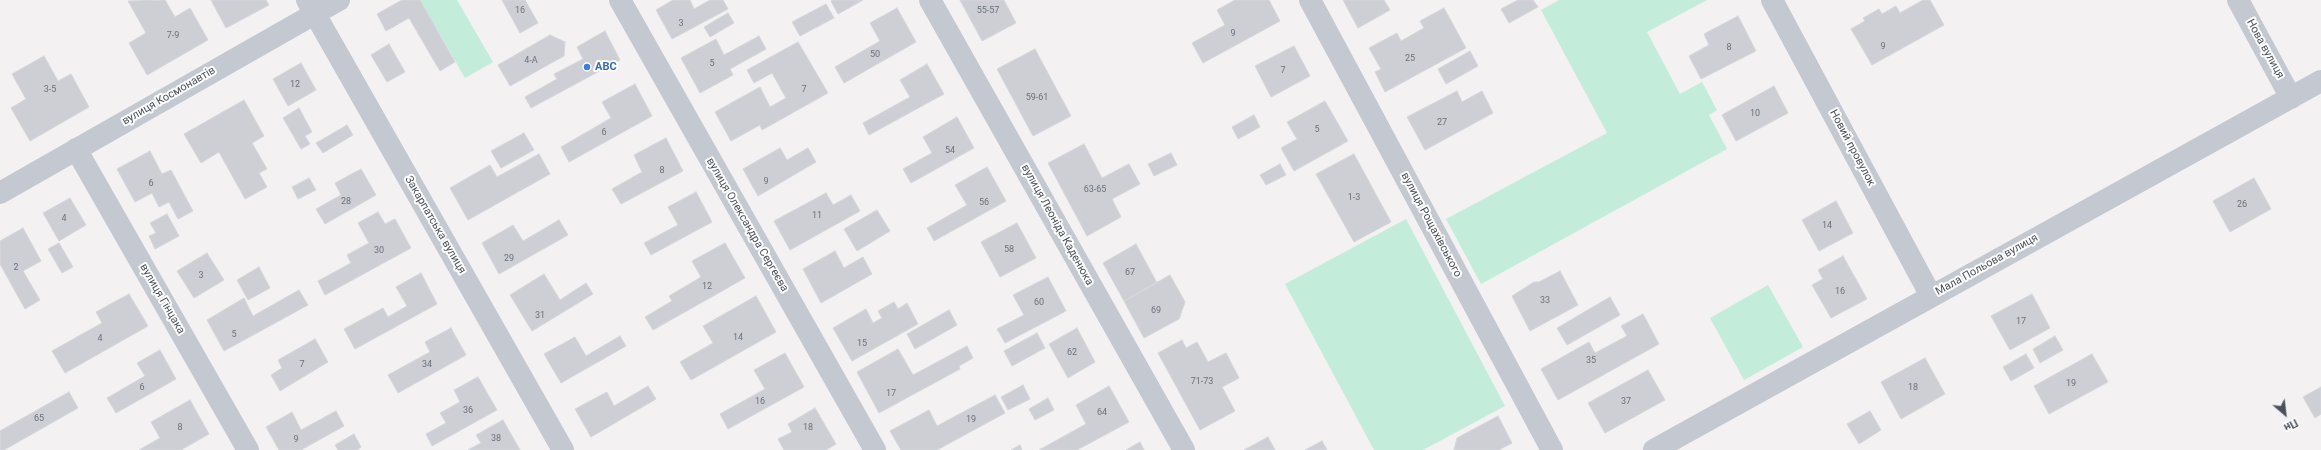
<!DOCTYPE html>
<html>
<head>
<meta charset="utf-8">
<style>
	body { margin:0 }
	#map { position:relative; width:2321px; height:450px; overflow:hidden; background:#f3f1f1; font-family:Roboto,sans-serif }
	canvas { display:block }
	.north { position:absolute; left:2265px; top:394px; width:40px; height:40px; -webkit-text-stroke:3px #fff; paint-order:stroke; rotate:152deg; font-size:11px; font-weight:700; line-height:16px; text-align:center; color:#4a505c }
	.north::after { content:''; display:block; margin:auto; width:14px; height:18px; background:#4a505c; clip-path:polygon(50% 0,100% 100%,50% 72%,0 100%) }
</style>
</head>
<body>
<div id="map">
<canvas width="2321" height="450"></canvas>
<div class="north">Пн</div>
</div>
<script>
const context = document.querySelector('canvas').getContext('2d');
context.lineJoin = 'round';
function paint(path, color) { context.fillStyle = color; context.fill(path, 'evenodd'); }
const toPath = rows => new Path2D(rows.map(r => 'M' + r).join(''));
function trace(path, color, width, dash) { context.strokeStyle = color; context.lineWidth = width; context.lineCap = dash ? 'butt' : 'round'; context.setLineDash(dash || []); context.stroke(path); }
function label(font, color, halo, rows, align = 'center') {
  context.font = font + ' Roboto,sans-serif'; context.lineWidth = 4; context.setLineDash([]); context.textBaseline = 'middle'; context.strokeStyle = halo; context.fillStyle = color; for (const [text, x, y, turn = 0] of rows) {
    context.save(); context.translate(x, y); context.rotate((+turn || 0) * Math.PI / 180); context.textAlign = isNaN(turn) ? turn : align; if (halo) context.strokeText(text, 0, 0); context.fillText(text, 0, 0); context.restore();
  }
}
const green = toPath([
	[420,0,457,0,493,62,465,78],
	[1559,0,1707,0,1647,32,1680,94,1702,82,1717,110,1709,115,1727,149,1481,284,1446,219,1607,133,1541,10],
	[1406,219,1505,406,1423,450,1374,450,1285,284],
	[1768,285,1803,347,1744,380,1710,318]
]);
const building = toPath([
	[165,0,175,17,190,8,208,40,147,75,129,43,146,33,128,1,165,0],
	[211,0,266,0,269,5,226,28,211,0],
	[402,0,420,0,455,62,440,71,409,18,386,31,377,14,402,0],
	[502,0,525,0,538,23,520,33,502,0],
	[673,0,690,0,694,9,710,0,723,0,728,9,672,39,656,10,673,0],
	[833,0,863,0,838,14,831,1,833,0],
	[960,0,1004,0,1016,23,982,41,960,0],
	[1235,0,1269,0,1280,21,1203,63,1192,43,1225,25,1217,10,1235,0],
	[1343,0,1384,0,1390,10,1358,28,1343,0],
	[1518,0,1533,0,1538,7,1509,23,1501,9,1518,0],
	[1923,0,1930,0,1944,25,1872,65,1851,29,1865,21,1863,18,1879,9,1882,14,1896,6,1900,13,1923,0],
	[826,4,834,18,800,36,792,22,826,4],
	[897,8,916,42,844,83,835,67,880,41,870,23,897,8],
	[1444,8,1466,48,1385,92,1375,72,1381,69,1369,48,1397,33,1401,41,1424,28,1420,21,1444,8],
	[728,13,734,23,710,37,704,27,728,13],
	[1738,16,1756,51,1701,79,1689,56,1709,45,1704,34,1738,16],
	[605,31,620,60,531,108,525,97,557,79,554,74,583,59,577,47,605,31],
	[550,35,565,42,564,56,510,86,498,65,550,35],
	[759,36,766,49,730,69,733,75,700,93,681,58,716,39,724,55,759,36],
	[798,42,828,93,762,130,760,125,731,141,715,112,760,87,770,107,786,98,772,73,754,83,747,70,798,42],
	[389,44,405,72,387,82,371,55,389,44],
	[1294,46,1310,76,1271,97,1255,66,1294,46],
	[1035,49,1071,116,1033,136,997,69,1035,49],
	[1470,51,1478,66,1446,84,1438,69,1470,51],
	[44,56,58,81,71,74,89,107,30,141,11,108,26,99,12,74,44,56],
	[301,63,316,90,288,106,273,79,301,63],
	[927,64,944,94,869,135,863,123,910,97,900,80,927,64],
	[635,84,652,116,569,162,561,147,611,118,602,102,635,84],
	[1774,86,1788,113,1736,141,1722,115,1774,86],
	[1457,91,1462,102,1482,91,1493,113,1425,150,1407,117,1457,91],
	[244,100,264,136,252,143,267,169,259,173,267,187,245,199,219,152,201,163,184,134,244,100],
	[1325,101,1348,141,1294,171,1281,148,1297,139,1287,122,1325,101],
	[299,108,312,132,305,136,310,144,301,149,283,118,299,108],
	[1254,115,1260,127,1238,139,1232,127,1254,115],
	[957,117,974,148,911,183,903,169,932,153,923,137,957,117],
	[347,125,353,135,323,153,316,143,347,125],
	[524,133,534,150,501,168,491,151,524,133],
	[666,138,683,171,621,204,612,189,642,172,634,155,666,138],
	[1084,144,1102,178,1129,164,1140,184,1112,199,1121,217,1087,236,1048,163,1084,144],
	[780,148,787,160,808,148,816,162,758,196,743,169,780,148],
	[150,151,162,174,171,170,193,211,178,219,169,202,159,207,152,193,135,202,117,169,150,151],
	[1171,153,1177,165,1154,176,1148,164,1171,153],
	[539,154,550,174,468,220,450,188,490,165,497,177,539,154],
	[1354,154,1391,222,1354,242,1316,174,1354,154],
	[1280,164,1286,175,1266,185,1260,175,1280,164],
	[987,167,1006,201,934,241,927,228,967,205,955,185,987,167],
	[361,169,376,195,325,224,316,209,341,195,335,183,361,169],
	[309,178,316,190,298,199,292,187,309,178],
	[2254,178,2271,209,2230,232,2213,201,2254,178],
	[696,192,712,222,651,255,644,243,678,225,668,207,696,192],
	[826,193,833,205,851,195,860,211,790,250,774,221,826,193],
	[70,198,86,225,59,241,43,213,70,198],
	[1836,201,1853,233,1819,251,1802,220,1836,201],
	[877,210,890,231,857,251,844,229,877,210],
	[378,212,385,224,395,219,411,248,325,295,318,281,351,263,347,255,369,243,358,223,378,212],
	[167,214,179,236,155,249,149,236,156,233,150,223,167,214],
	[559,220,568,235,499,274,482,243,513,225,523,241,559,220],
	[1017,223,1036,258,1000,277,981,242,1017,223],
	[23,228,41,261,23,271,40,300,25,309,0,264,0,241,23,228],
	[59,243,73,267,62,273,48,249,59,243],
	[725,243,745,278,653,330,645,317,672,301,669,296,701,277,692,261,725,243],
	[1136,244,1157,283,1124,301,1103,263,1136,244],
	[835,251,844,268,863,257,872,274,821,303,803,269,835,251],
	[207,253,224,280,194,298,177,271,207,253],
	[1843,256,1867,299,1831,318,1812,285,1823,279,1818,270,1843,256],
	[259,267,270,288,248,300,237,280,259,267],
	[1560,271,1578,305,1530,331,1512,296,1534,282,1539,282,1560,271],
	[421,273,437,304,355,349,344,329,383,308,388,317,407,306,396,287,421,273],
	[544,274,560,300,586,283,593,294,532,331,510,295,544,274],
	[1170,275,1185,302,1179,319,1144,338,1124,301,1170,275],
	[1048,277,1066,311,1005,343,997,329,1024,315,1013,295,1048,277],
	[299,290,308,305,224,351,207,320,244,298,253,316,299,290],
	[129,294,148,326,65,373,52,351,102,323,96,312,129,294],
	[2032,294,2050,328,2010,350,1991,316,2032,294],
	[756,296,776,332,691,380,680,362,713,343,703,326,756,296],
	[1610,297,1620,315,1567,345,1557,328,1610,297],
	[894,302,898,309,907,303,918,324,852,361,833,328,866,309,873,323,882,318,878,311,894,302],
	[949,310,957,325,915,349,907,334,949,310],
	[1643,314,1659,344,1558,400,1541,369,1589,342,1595,353,1627,336,1621,326,1643,314],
	[451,328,466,355,398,393,388,375,430,352,425,342,451,328],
	[1077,328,1095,362,1068,378,1049,344,1077,328],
	[1037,333,1045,348,1012,366,1004,351,1037,333],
	[620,336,626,346,561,383,544,354,575,337,586,356,620,336],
	[2055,336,2063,350,2040,363,2033,349,2055,336],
	[315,339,328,362,280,391,271,375,282,368,278,360,315,339],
	[1182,340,1186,348,1197,342,1208,362,1226,353,1239,378,1222,387,1235,411,1200,430,1158,353,1182,340],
	[967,346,973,358,959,366,960,369,879,413,857,372,898,349,913,375,967,346],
	[160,350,176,379,116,413,107,398,145,376,137,363,160,350],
	[785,353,804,387,728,429,720,414,765,389,754,370,785,353],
	[2026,354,2034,368,2011,381,2003,367,2026,354],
	[2092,354,2108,382,2049,414,2034,386,2092,354],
	[1925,358,1945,394,1901,419,1881,382,1925,358],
	[1648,370,1665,400,1605,433,1588,403,1648,370],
	[478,377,497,410,432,446,426,434,446,423,440,413,460,402,454,390,478,377],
	[1023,385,1030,399,1008,410,1001,397,1023,385],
	[648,386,656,399,591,437,575,409,607,392,614,406,648,386],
	[1109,386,1129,422,1077,450,1039,450,1086,424,1076,405,1109,386],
	[2321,387,2321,414,2315,418,2303,397,2321,387],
	[69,392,78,408,4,450,0,450,0,431,69,392],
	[995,395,1005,413,937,450,901,450,890,431,929,410,937,426,995,395],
	[1048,398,1054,410,1035,420,1029,409,1048,398],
	[190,400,209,434,181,450,139,450,160,438,151,422,190,400],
	[815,408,836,444,826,450,784,450,778,439,792,432,788,424,815,408],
	[336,411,344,426,301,450,279,450,266,427,292,412,301,430,336,411],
	[1870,411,1881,430,1859,444,1847,424,1870,411],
	[1498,416,1512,443,1499,450,1454,450,1457,438,1498,416],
	[503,420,520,450,468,450,481,443,476,435,503,420],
	[354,434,361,447,357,450,338,450,335,445,354,434],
	[1268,437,1275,450,1244,450,1268,437],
	[1322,441,1327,450,1305,450,1322,441],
	[1140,442,1144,450,1126,450,1140,442],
	[1020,445,1022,450,1011,450,1020,445]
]);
const minor = toPath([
	[307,0,563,450],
	[620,0,875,450],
	[930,0,1184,450],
	[1310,0,1552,450],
	[1772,0,1931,296],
	[2238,0,2291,98],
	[76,149,248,450],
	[0,193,339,0],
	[1654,450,2321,81]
]);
const markers = [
	[587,67,4,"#3f7fe0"]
];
const numberNames = [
	["16",520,11],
	["55-57",988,11],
	["3",681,24],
	["9",1233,34],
	["7-9",173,36],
	["9",1883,47],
	["8",1729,48],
	["50",875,55],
	["25",1410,59],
	["4-А",531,61],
	["5",712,64],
	["7",1283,71],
	["12",295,85],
	["3-5",50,90],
	["7",804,90],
	["59-61",1037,98],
	["10",1755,114],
	["27",1442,123],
	["5",1317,130],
	["6",604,133],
	["54",950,151],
	["8",662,171],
	["9",766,182],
	["6",151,184],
	["63-65",1095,190],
	["1-3",1354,198],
	["28",346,202],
	["56",984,203],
	["26",2242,205],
	["11",817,216],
	["4",64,219],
	["14",1827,226],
	["58",1009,250],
	["30",379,251],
	["29",509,259],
	["2",16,268],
	["67",1130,273],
	["3",201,276],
	["12",707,287],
	["16",1840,292],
	["33",1545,301],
	["60",1039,303],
	["69",1156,311],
	["31",540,316],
	["17",2021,322],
	["5",234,335],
	["14",738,338],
	["4",100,339],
	["15",862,344],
	["62",1072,353],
	["35",1591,361],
	["7",302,365],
	["34",427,365],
	["71-73",1202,382],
	["19",2071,384],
	["6",142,388],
	["18",1913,388],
	["17",891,394],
	["16",760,402],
	["37",1626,402],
	["36",468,411],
	["64",1102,413],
	["65",39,419],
	["19",971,420],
	["8",180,428],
	["18",808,428],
	["38",496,439],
	["9",296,440]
];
const streetNames = [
	["Нова вулиця",2265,49,61],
	["вулиця Космонавтів",169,96,-30],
	["Новий провулок",1852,148,62],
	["Закарпатська вулиця",435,225,60],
	["вулиця Олександра Сергеєва",747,225,60],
	["вулиця Леоніда Каденюка",1057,225,61],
	["вулиця Рощахівського",1431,225,62],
	["Мала Польова вулиця",1987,265,-29],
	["вулиця Гінцака",162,299,60]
];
const shopNames = [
	["ABC",595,67]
];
paint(green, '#c4ecdb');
paint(building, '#cecfd5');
trace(building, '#d5d6db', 1);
trace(minor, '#c3c8d1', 22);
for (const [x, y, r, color] of markers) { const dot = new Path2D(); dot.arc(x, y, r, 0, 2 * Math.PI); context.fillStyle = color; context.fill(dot); trace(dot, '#fff', 1.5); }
label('9px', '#6b707a', null, numberNames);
label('11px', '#4a505c', '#fff', streetNames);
label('bold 11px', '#366cbe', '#fff', shopNames, 'left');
</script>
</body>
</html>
